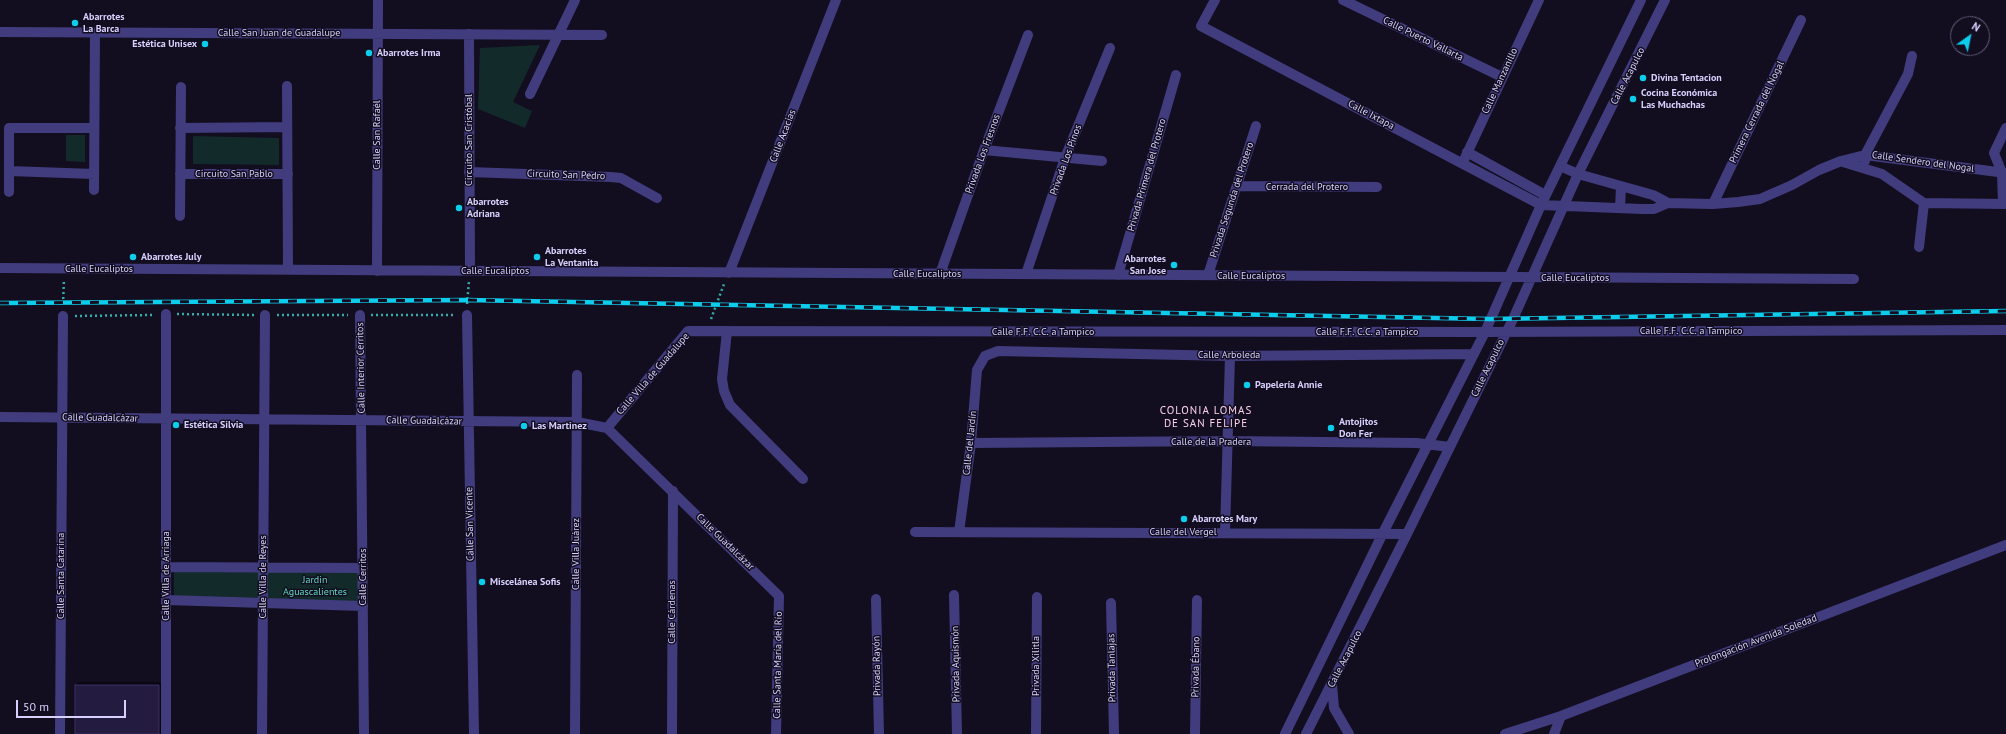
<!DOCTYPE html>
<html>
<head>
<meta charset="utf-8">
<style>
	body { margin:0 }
	#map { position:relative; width:2006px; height:734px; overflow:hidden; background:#120e20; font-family:"PT Sans",sans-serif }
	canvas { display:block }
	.north { position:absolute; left:1950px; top:16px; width:40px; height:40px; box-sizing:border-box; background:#120e20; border:1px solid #615c78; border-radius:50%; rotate:33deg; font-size:11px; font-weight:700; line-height:16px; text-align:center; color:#d7d0fc }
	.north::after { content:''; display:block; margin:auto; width:14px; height:18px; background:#0dcdec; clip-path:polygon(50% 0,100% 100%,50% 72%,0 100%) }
	.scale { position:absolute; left:16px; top:700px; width:110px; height:18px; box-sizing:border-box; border:2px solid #d7d0fc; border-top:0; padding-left:5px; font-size:12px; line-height:14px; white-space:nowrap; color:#d7d0fc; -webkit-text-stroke:3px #120e20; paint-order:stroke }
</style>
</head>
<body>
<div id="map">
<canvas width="2006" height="734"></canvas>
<div class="north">N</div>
<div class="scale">50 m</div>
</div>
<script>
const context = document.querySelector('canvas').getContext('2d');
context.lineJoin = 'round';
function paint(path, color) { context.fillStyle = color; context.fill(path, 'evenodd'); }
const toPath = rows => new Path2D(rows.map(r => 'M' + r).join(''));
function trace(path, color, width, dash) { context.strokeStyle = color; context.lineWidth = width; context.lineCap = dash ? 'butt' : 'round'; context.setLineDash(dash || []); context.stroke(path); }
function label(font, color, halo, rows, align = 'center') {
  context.font = font + ' "PT Sans",sans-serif'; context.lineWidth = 3; context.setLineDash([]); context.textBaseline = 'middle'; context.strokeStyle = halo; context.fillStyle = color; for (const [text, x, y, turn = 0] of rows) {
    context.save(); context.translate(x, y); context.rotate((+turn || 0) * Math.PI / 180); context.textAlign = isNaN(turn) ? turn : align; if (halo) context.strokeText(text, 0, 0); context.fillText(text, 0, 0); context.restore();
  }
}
const green = toPath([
	[540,45,513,102,532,111,525,128,478,109,480,48],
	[66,135,85,135,85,162,66,161],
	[193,136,279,138,279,165,193,164],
	[174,568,359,571,359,602,174,600]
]);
const shadow = toPath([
	[79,682,162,682,162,734,76,734,76,685]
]);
const building = toPath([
	[75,685,159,685,159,734,75,734,75,685]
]);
const path = toPath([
	[63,304,64,279],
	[467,304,469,281],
	[177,314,254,315],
	[277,315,348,315],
	[371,315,456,315],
	[75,316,154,315],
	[711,319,724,284]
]);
const minor = toPath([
	[1215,0,1201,26,1541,205,1642,209,1654,209,1668,203,1713,204,1738,202,1760,199,1792,185,1819,170,1841,161,1865,155,2006,173],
	[1343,0,1502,77],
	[0,32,602,35],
	[469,34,470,271],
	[287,86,288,270],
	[530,94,575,0],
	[180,128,287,127],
	[984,150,1102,161],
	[1467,152,1545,195],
	[1865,161,1865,155,1908,74,1912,56],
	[1463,162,1539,0],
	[1843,162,1882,174,1924,203,2006,204],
	[1560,166,1578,174,1653,195,1668,203],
	[9,171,94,174],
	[469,172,611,177,621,178,657,198],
	[180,174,288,174],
	[1237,186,1377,187],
	[94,190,95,33],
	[9,192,9,128,94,128],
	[1713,204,1801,20],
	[2003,204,2002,173,1994,153,2006,128],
	[1620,208,1621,187],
	[180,216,181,87],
	[1919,247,1924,203],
	[0,268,1854,279],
	[377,271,378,0],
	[729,273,836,0],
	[940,274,984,150,1028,35],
	[1026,274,1065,158,1110,48],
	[1118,275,1176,75],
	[1208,275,1256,126],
	[360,315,364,734],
	[467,315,474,734],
	[727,331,722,379,724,391,730,405,803,479],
	[0,417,577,422,607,428,779,596,776,734],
	[607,428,688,331,1485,332,2006,330],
	[971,443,1228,441,1417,443,1450,447],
	[915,532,1407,534],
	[959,532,971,443,977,370,985,356,998,351,1230,356,1474,354],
	[1225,533,1230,356],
	[166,567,363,568],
	[954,595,957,734],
	[876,599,879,734],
	[166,600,363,606],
	[1111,603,1114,734],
	[1332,685,1334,708,1349,734],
	[60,734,63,316],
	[166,734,166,314],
	[262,734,265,315],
	[575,734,577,375],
	[672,734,673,491],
	[1036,734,1037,597],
	[1195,734,1197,600],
	[1285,734,1383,533,1485,332,1541,205,1641,0],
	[1306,734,1407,534,1513,319,1578,174,1665,0],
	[1505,734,1561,716,2006,545],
	[1554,734,1561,716]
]);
const rail = toPath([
	[0,303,467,300,1490,319,2006,311]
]);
const markers = [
	[75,23,4,"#0dcdec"],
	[205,44,4,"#0dcdec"],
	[369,53,4,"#0dcdec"],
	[1643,78,4,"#0dcdec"],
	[1633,99,4,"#0dcdec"],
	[459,208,4,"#0dcdec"],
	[133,257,4,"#0dcdec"],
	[537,257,4,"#0dcdec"],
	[1174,265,4,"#0dcdec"],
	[1247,385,4,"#0dcdec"],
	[176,425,4,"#0dcdec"],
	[524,426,4,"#0dcdec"],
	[1331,428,4,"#0dcdec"],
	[1184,519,4,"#0dcdec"],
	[482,582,4,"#0dcdec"]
];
const poiNames = [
	["Abarrotes",83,17],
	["La Barca",83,29],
	["Estética Unisex",197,44,"right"],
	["Abarrotes Irma",377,53],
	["Divina Tentacion",1651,78],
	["Cocina Económica",1641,93],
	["Las Muchachas",1641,105],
	["Abarrotes",467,202],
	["Adriana",467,214],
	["Abarrotes",545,251],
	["La Ventanita",545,263],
	["Abarrotes July",141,257],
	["Abarrotes",1166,259,"right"],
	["San Jose",1166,271,"right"],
	["Papelería Annie",1255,385],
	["Antojitos",1339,422],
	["Don Fer",1339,434],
	["Estética Silvia",184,425],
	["Las Martinez",532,426],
	["Abarrotes Mary",1192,519],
	["Miscelánea Sofis",490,582]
];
const streetNames = [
	["Calle San Juan de Guadalupe",279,33],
	["Calle Puerto Vallarta",1423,39,26],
	["Calle Acapulco",1628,76,-63],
	["Calle Manzanillo",1500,81,-65],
	["Primera Cerrada del Nogal",1757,112,-64],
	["Calle Ixtapa",1371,115,28],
	["Calle San Rafaél",377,135,-90],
	["Calle Acacias",783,136,-69],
	["Circuito San Cristóbal",469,140,-90],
	["Privada Los Fresnos",983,154,-70],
	["Privada Los Pinos",1066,160,-70],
	["Calle Sendero del Nogal",1923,162,8],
	["Circuito San Pablo",234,174],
	["Circuito San Pedro",566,175,2],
	["Privada Primera del Protero",1147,175,-74],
	["Cerrada del Protero",1307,187],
	["Privada Segunda del Protero",1232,200,-72],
	["Calle Eucaliptos",99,269],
	["Calle Eucaliptos",495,271],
	["Calle Eucaliptos",927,274],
	["Calle Eucaliptos",1251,276],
	["Calle Eucaliptos",1575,278],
	["Calle F.F. C.C. a Tampico",1691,331],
	["Calle F.F. C.C. a Tampico",1043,332],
	["Calle F.F. C.C. a Tampico",1367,332],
	["Calle Arboleda",1229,355],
	["Calle Interior Cerritos",361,368,-91],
	["Calle Acapulco",1488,368,-64],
	["Calle Villa de Guadalupe",653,374,-49],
	["Calle Guadalcázar",100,418,1],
	["Calle Guadalcázar",424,421,1],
	["Calle de la Pradera",1211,442],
	["Calle del Jardín",970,443,-84],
	["Calle San Vicente",470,524,-91],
	["Calle del Vergel",1183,532],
	["Calle Guadalcázar",725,542,44],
	["Calle Villa Juárez",576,554,-90],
	["Calle Santa Catarina",61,576,-90],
	["Calle Villa de Arriaga",166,576,-90],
	["Calle Villa de Reyes",263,577,-90],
	["Calle Cerritos",363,577,-90],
	["Calle Cárdenas",672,612,-90],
	["Prolongación Avenida Soledad",1756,641,-21],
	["Calle Acapulco",1345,659,-63],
	["Privada Aquismón",956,664,-91],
	["Calle Santa María del Río",778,665,-89],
	["Privada Rayón",877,666,-91],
	["Privada Xilitla",1036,666,-90],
	["Privada Ébano",1196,667,-89],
	["Privada Tanlajas",1112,668,-91]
];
const parkNames = [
	["Jardin",315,580],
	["Aguascalientes",315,592]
];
const neighbourhoodNames = [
	["COLONIA LOMAS",1206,411],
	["DE SAN FELIPE",1206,424]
];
paint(green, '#122a2a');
paint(shadow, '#0007');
paint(building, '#241b40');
trace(building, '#3d2f6b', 1);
trace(path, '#35aca9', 2.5, [2, 3]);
trace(minor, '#413c7d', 10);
trace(rail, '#0dcdec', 4.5);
trace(rail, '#120e20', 3, [9]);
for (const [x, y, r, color] of markers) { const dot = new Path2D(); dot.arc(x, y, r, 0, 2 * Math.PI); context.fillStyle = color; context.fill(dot); trace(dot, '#120e20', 1.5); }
label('bold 10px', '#d7d0fc', '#120e20', poiNames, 'left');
label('10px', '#d7d0fc', '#120e20', streetNames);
label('10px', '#60d8bf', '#120e20', parkNames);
context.letterSpacing = '1px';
label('11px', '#fdd2eb', '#120e20', neighbourhoodNames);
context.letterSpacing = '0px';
</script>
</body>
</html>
